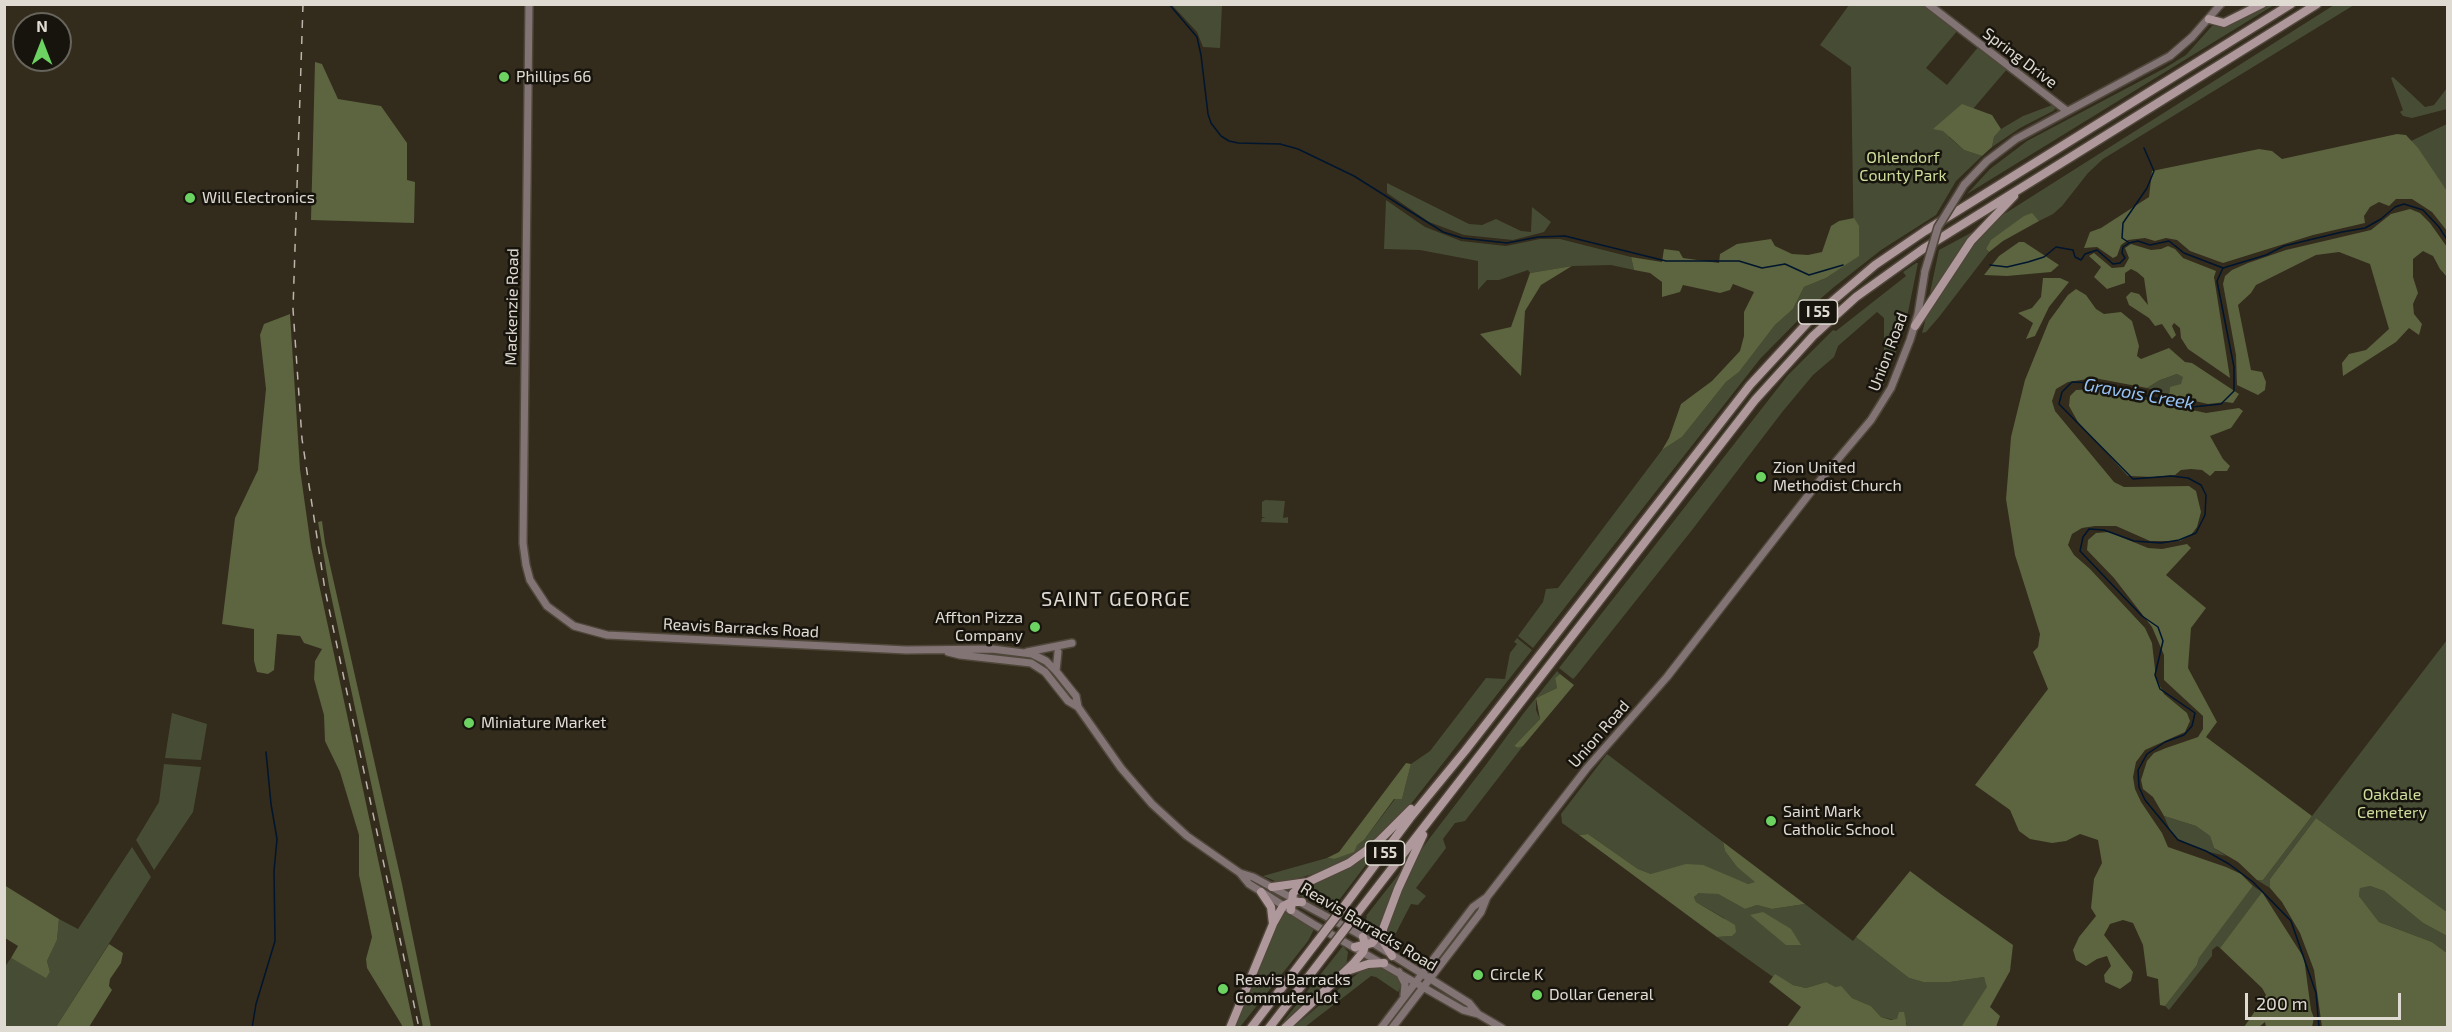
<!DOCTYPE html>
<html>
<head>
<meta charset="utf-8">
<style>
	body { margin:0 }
	#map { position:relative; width:2452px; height:1032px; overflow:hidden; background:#332b1c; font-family:"Exo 2",sans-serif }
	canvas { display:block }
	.frame { position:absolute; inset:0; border:6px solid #e0dbd2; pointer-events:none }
	.north { position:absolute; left:12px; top:12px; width:60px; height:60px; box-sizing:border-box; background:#17140d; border:2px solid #67645c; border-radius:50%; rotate:0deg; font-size:16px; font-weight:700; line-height:24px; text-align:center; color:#e0dbd2 }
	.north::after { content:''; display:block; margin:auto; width:21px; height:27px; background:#6cd362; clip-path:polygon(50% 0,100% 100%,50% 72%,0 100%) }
	.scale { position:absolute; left:2245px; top:993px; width:156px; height:27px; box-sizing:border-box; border:3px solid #e0dbd2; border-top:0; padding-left:8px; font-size:18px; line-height:21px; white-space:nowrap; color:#e0dbd2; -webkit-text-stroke:4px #17140d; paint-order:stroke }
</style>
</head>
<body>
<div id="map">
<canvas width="2452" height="1032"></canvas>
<div class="frame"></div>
<div class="north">N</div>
<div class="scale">200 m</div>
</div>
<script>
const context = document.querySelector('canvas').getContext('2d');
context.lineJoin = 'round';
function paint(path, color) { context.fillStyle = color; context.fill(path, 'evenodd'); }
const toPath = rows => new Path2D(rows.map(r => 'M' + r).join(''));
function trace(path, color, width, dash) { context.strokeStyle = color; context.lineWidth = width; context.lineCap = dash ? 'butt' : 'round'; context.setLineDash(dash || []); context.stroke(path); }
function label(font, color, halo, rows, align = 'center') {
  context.font = font + ' "Exo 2",sans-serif'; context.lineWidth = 5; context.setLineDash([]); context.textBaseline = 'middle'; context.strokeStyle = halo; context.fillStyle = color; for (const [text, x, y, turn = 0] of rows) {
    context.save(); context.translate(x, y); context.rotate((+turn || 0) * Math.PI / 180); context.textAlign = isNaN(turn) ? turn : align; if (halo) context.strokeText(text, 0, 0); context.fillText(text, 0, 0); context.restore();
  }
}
const green = toPath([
	[1172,5,1222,5,1220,48,1203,47,1197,32],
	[1849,5,1923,5,1958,30,1926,68,1947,85,1979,46,2008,68,1949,137,1964,150,1982,156,1956,181,1936,215,1881,250,1834,287,1812,306,1760,359,1533,648,1518,636,1543,602,1546,589,1558,588,1662,450,1682,437,1726,382,1739,372,1775,325,1793,309,1804,287,1826,278,1854,259,1851,67,1820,45],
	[2269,5,2274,5,1967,194,1990,169,2027,141,2165,68,2186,55,2212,26,2228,25],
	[2334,5,2354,5,2103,159,2088,173,2062,206,2053,214,2039,221,2032,214,1986,249,1989,252,1939,317,1926,332,1922,333,1926,318,1966,254,2001,216],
	[2393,77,2425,107,2434,105,2447,88,2447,109,2412,118,2403,116,2400,112,2403,110,2391,78],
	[2055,104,2056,108,2053,111,2020,128,1992,147,1994,137,2001,129,2023,116],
	[2447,124,2447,191,2411,141],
	[1387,183,1469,224,1482,225,1496,219,1521,231,1531,232,1532,207,1551,222,1544,232,1513,240,1464,235,1429,222,1387,193],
	[1386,200,1425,227,1461,241,1506,246,1540,239,1560,239,1631,257,1634,270,1611,265,1572,266,1530,273,1528,270,1499,280,1487,280,1478,290,1478,261,1420,250,1384,249],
	[1978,229,1957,255,1934,291,1930,293,1939,250],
	[1916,263,1918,263,1905,327,1881,392,1884,348,1884,318,1877,312,1838,346,1834,357,1813,375,1783,411,1692,530,1576,676,1573,679,1559,668,1788,375,1833,330,1836,331,1906,276,1903,272],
	[2177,374,2184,377,2181,385,2170,388,2169,395,2147,388,2160,380],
	[1265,500,1285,501,1283,518,1288,517,1288,523,1261,522,1262,518,1266,517,1262,517,1262,502],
	[1517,638,1532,650,1403,814,1382,834,1352,856,1317,873,1280,883,1263,876,1327,858,1334,859,1364,840,1395,799,1402,799,1411,764,1430,751,1486,678,1505,679,1510,653,1517,644,1514,642],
	[2447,640,2447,912,2316,818,2270,879,2270,888,2257,880,2263,880],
	[1557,671,1560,674,1555,678,1557,688,1536,698,1536,710,1540,719,1514,746,1518,748,1523,746,1465,821,1455,823,1443,839,1446,848,1416,888,1426,896,1418,905,1411,904,1396,933,1386,939,1388,930,1405,881,1418,855,1429,839,1485,766,1523,714],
	[172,713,207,724,201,760,165,758],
	[1607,754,1723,842,1725,851,1737,867,1756,882,1748,884,1727,876,1651,874,1638,869,1588,834,1579,835,1562,823,1561,814],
	[164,764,201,767,193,812,154,870,136,840,159,802],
	[2164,816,2196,826,2210,836,2214,848,2226,856,2205,851,2178,839,2170,830],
	[1381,845,1330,912,1297,894,1302,889,1353,865],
	[132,847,151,877,56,1027,5,1027,4,968,11,958,46,977,50,972,47,961,57,940,59,919,78,929],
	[1402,870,1378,932,1370,937,1358,929,1367,917,1366,916],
	[2253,886,2262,892,2220,948,2217,946,2212,950,2212,956,2169,1010,2165,1006,2197,965,2199,958],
	[2370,886,2384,891,2423,923,2447,936,2447,953,2432,942,2379,922,2359,896,2360,887],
	[1707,892,1718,894,1745,909,1757,905,1772,909,1805,904,1853,941,1856,937,1909,978,1923,982,1950,982,1984,977,1988,987,1961,1027,1907,1027,1907,1023,1881,1017,1871,1006,1852,998,1841,987,1836,987,1826,982,1806,988,1793,985,1775,975,1773,977,1717,937,1732,936,1724,918,1696,902,1694,897,1699,893],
	[1285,910,1314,929,1308,941,1240,1027,1234,1028,1278,920],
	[1343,946,1348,952,1346,967,1282,1023],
	[1370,967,1381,968,1398,978,1402,985,1398,992,1376,977,1371,976,1305,1027,1292,1028,1362,970]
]);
const forest = toPath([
	[315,62,322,64,338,99,381,106,407,143,407,180,415,182,414,223,311,220],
	[1962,104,1992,115,2001,129,1994,137,1992,147,1982,156,1964,150,1943,131,1933,129],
	[2397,134,2406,135,2418,148,2447,191,2447,231,2432,212,2412,199,2396,199,2389,206,2379,202,2370,207,2364,216,2365,223,2313,235,2223,263,2190,251,2177,240,2166,238,2155,241,2145,238,2128,240,2121,245,2117,256,2113,258,2097,247,2084,248,2090,232,2101,228,2149,197,2152,171,2259,149,2272,151,2282,159],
	[2410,209,2420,213,2430,223,2447,247,2447,277,2440,269,2433,256,2423,251,2413,259,2413,277,2418,293,2413,304,2414,314,2422,324,2419,335,2409,328,2396,342,2343,376,2342,363,2349,354,2366,350,2389,329,2370,264,2339,252,2316,255,2256,285,2251,293,2238,305,2251,370,2262,372,2266,382,2265,390,2258,395,2237,385,2236,355,2223,284,2225,276,2232,270,2248,263,2286,250,2371,230,2391,214],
	[2032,213,2039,221,2003,241,1989,252,1986,249,1991,240,2024,216],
	[1854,218,1859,226,1859,256,1826,278,1804,287,1793,309,1775,325,1739,372,1726,382,1682,437,1662,450,1669,438,1681,404,1712,381,1740,351,1744,336,1744,312,1754,292,1733,284,1730,290,1720,293,1683,285,1680,292,1662,297,1662,282,1650,273,1634,270,1631,257,1662,262,1664,249,1679,251,1683,258,1719,263,1720,254,1737,244,1771,239,1775,246,1792,254,1808,255,1822,252,1831,226,1839,221],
	[2019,242,2024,242,2059,265,2051,272,2007,276,1984,275,1999,256],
	[2131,244,2151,250,2161,249,2168,246,2175,249,2183,258,2216,271,2214,277,2230,378,2188,349,2181,338,2180,328,2174,323,2172,326,2176,335,2172,339,2162,324,2155,326,2149,318,2129,305,2126,297,2131,292,2139,294,2148,305,2144,278,2137,272,2131,269,2125,273,2125,283,2107,289,2094,277,2101,267,2089,256,2094,253,2112,268,2124,267,2129,258,2125,248],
	[1572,266,1541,285,1525,311,1521,376,1480,334,1511,327,1530,273],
	[2043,278,2060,278,2069,282,2049,307,2035,336,2026,339,2033,323,2018,313,2032,308,2041,297],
	[2076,289,2086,295,2096,309,2104,314,2121,312,2132,321,2139,346,2137,356,2141,359,2169,348,2185,362,2192,363,2239,394,2233,403,2226,402,2208,404,2169,395,2170,387,2181,384,2183,377,2177,374,2160,380,2147,388,2094,378,2068,382,2056,389,2052,401,2055,411,2114,482,2124,487,2189,486,2196,491,2201,512,2197,527,2191,535,2180,541,2150,541,2116,526,2095,526,2082,528,2072,534,2068,545,2074,555,2090,569,2145,628,2152,643,2156,678,2164,694,2187,713,2190,721,2185,732,2145,750,2136,762,2133,777,2135,789,2141,802,2162,833,2168,847,2226,867,2241,874,2253,886,2199,958,2197,965,2165,1006,2160,1005,2158,979,2147,976,2143,945,2133,923,2123,920,2110,924,2104,935,2133,972,2131,981,2120,989,2105,982,2104,975,2111,966,2107,956,2097,959,2086,966,2076,960,2073,950,2079,937,2096,916,2091,908,2094,879,2102,863,2098,840,2080,834,2066,841,2052,843,2030,839,2019,831,2010,810,1975,785,2048,689,2033,652,2038,647,2040,634,2015,555,2006,499,2008,475,2011,437,2025,380,2049,321,2068,295],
	[290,314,300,469,311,547,414,1027,403,1027,367,968,366,959,372,937,359,875,359,835,340,772,325,741,324,715,314,679,315,661,322,649,304,643,300,636,277,634,274,670,268,674,257,672,254,661,254,629,222,624,235,518,258,470,266,389,260,335,264,324],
	[2097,389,2206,413,2239,408,2243,411,2231,428,2210,436,2223,459,2230,466,2227,471,2215,471,2210,476,2202,470,2191,469,2181,470,2175,475,2154,477,2128,476,2078,422,2069,406,2070,396,2076,390],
	[322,521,325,543,402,884,431,1027,423,1027,329,586,318,522],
	[2109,532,2148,548,2162,549,2187,544,2191,548,2166,575,2206,608,2191,628,2188,668,2217,722,2206,737,2312,816,2263,880,2257,880,2238,862,2214,848,2210,836,2196,826,2164,816,2153,797,2143,789,2141,780,2147,761,2154,753,2166,748,2198,737,2203,729,2203,716,2164,680,2164,655,2152,627,2114,578,2087,550,2088,540,2096,533],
	[1560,674,1574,685,1523,746,1518,748,1514,746,1540,719,1536,698,1557,688,1555,678],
	[1406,763,1411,764,1402,799,1394,799,1364,840,1357,845,1354,852,1334,859,1327,858,1339,852],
	[2316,818,2447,912,2447,936,2423,923,2384,891,2370,886,2360,888,2359,896,2379,922,2432,942,2447,953,2447,1027,2322,1027,2314,970,2300,933,2282,902,2270,888,2270,879],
	[1588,834,1638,869,1651,874,1686,864,1703,865,1748,884,1755,882,1737,867,1725,851,1723,842,1805,904,1772,909,1757,905,1745,909,1718,894,1699,893,1694,897,1696,902,1735,925,1736,932,1732,936,1717,937,1579,835],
	[1910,871,1942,895,2013,945,2010,971,1990,1007,2000,1016,1996,1027,1961,1027,1987,987,1984,977,1950,982,1923,982,1909,978,1856,937],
	[4,885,59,919,57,940,47,961,50,972,46,978,11,958,18,946,5,938],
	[2262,892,2304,958,2311,1010,2314,1018,2312,1027,2266,1027,2265,1022,2259,1027,2244,1027,2266,995,2262,988,2220,948],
	[1763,912,1791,929,1801,945,1786,945,1750,915],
	[109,944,123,953,121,963,110,979,109,986,112,990,89,1027,56,1027],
	[1775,974,1793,985,1806,988,1826,982,1836,987,1841,986,1852,998,1871,1006,1881,1017,1891,1020,1897,1019,1899,1012,1904,1012,1907,1027,1787,1027,1801,1007,1769,982]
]);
const stream = toPath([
	[1169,4,1197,37,1201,55,1208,114,1211,123,1221,136,1229,141,1238,143,1280,144,1298,149,1354,176,1443,232,1462,238,1507,243,1538,237,1565,236,1666,261,1739,261,1762,268,1785,264,1809,275,1843,265],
	[2128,242,2122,238,2123,223,2147,188,2154,171,2144,148],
	[1990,265,2007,267,2028,262,2044,257,2056,247,2073,250,2075,257,2081,260,2085,254,2097,250,2113,264,2120,263,2125,258,2122,253,2123,247,2129,243,2138,241,2150,245,2169,241,2184,253,2223,268],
	[252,1028,256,1004,275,941,274,871,277,839,271,804,266,752],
	[2319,1028,2316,993,2291,921,2253,882,2229,864,2206,851,2178,840,2145,800,2139,787,2138,770,2147,754,2165,742,2184,735,2192,726,2195,713,2160,689,2155,675,2163,641,2158,627,2142,616,2080,551,2083,537,2089,529,2104,530,2134,541,2161,543,2179,540,2196,533,2205,515,2206,495,2201,485,2188,478,2171,476,2133,479,2059,404,2062,392,2072,382,2093,383,2192,407,2221,404,2234,391,2234,367,2217,281,2223,268,2266,255,2284,246,2342,232,2365,228,2381,219,2395,207,2404,204,2423,210,2439,227,2448,241]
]);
const secondary = toPath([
	[529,4,523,543,526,565,530,580,547,606,574,626,607,635,906,650,992,649,1032,654,1046,661,1056,671,1076,696,1078,707,1121,768,1152,804,1187,836,1240,873,1253,877,1357,933,1469,1003,1478,1014],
	[1928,4,2067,111],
	[1964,185,1987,161,2016,139,2170,56,2192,37,2221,4],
	[948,652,960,655,1031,663,1045,672,1068,701,1078,707],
	[1027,652,1072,643],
	[1056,671,1058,652],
	[1240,873,1249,884,1313,924,1463,1010,1478,1014,1502,1028],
	[1399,972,1405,984,1404,995],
	[1381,1028,1473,907,1487,897],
	[1392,1028,1481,912,1487,897,1587,768,1667,677,1817,484,1871,420,1891,388,1910,340,1918,314,1925,271]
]);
const highway = toPath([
	[2209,19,2224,23,2262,4],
	[1915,326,1971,241,2014,196],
	[1272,887,1308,882,1349,863,1378,842,1411,809],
	[1342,909,1410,818,1465,751,1750,385,1809,321,1875,265,1925,231,2291,4],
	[1291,910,1293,893,1303,885],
	[1355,916,1755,400,1813,336,1856,297,1923,249,2317,4],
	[1274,922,1283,906,1291,902,1302,902],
	[1383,929,1383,941,1392,956],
	[1355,947,1372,943,1383,929,1398,889,1423,835],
	[1350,970,1368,964,1384,963],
	[1230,1028,1273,924,1271,907,1261,892],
	[1251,1028,1316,943],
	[1269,1028,1329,950],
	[1285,1028,1353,964,1363,952,1365,946,1363,937]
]);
const rail = toPath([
	[303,4,293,309,302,439,325,590,419,1028]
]);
const secondaryBridge = toPath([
	[1925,271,1938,227,1964,185]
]);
const highwayBridge = toPath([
	[1316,943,1342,909],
	[1329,950,1355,916]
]);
const markers = [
	[504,77,6,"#6cd362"],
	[190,198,6,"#6cd362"],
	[1761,477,6,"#6cd362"],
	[1035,627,6,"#6cd362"],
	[469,723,6,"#6cd362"],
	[1771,821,6,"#6cd362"],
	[1478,975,6,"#6cd362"],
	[1223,989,6,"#6cd362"],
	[1537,995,6,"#6cd362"]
];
const shields = [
	[1818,312,39],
	[1385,853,39]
];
const shieldNames = [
	["I 55",1818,312],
	["I 55",1385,853]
];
const streetNames = [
	["Spring Drive",2020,58,37],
	["Mackenzie Road",512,307,-89],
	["Union Road",1888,352,-69],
	["Reavis Barracks Road",741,628,3],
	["Union Road",1599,734,-49],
	["Reavis Barracks Road",1369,927,31]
];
const poiNames = [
	["Phillips 66",516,77],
	["Will Electronics",202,198],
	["Zion United",1773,468],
	["Methodist Church",1773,486],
	["Affton Pizza",1023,618,"right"],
	["Company",1023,636,"right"],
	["Miniature Market",481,723],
	["Saint Mark",1783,812],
	["Catholic School",1783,830],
	["Circle K",1490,975],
	["Reavis Barracks",1235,980],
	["Commuter Lot",1235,998],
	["Dollar General",1549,995]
];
const parkNames = [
	["Ohlendorf",1903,158],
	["County Park",1903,176],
	["Oakdale",2392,795],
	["Cemetery",2392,813]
];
const waterNames = [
	["Gravois Creek",2139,394,10]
];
const quarterNames = [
	["SAINT GEORGE",1116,599]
];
paint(green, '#474d35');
paint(forest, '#5c653f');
trace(stream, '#00152e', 1.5);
trace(secondary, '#4f4739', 10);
trace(highway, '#4f4739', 11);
trace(secondary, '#827375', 7);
trace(highway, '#af989b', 8);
trace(rail, '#bbb5ab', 1.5, [8, 8]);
trace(secondaryBridge, '#4f4739', 10, []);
trace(highwayBridge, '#4f4739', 11, []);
trace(secondaryBridge, '#827375', 7);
trace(highwayBridge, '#af989b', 8);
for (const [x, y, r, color] of markers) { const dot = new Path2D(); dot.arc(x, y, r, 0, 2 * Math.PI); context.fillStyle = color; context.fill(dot); trace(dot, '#17140d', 2); }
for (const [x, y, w] of shields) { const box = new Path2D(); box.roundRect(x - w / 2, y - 12, w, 24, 4.5); context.fillStyle = '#17140d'; context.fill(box); trace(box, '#e0dbd2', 1.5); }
label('bold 15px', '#e0dbd2', null, shieldNames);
label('16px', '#e0dbd2', '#17140d', streetNames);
label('16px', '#e0dbd2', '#17140d', poiNames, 'left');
label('16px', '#cedd9b', '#17140d', parkNames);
label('italic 18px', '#96c3f7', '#17140d', waterNames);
context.letterSpacing = '1.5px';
label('20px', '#e0dbd2', '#17140d', quarterNames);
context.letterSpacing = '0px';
</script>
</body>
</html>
